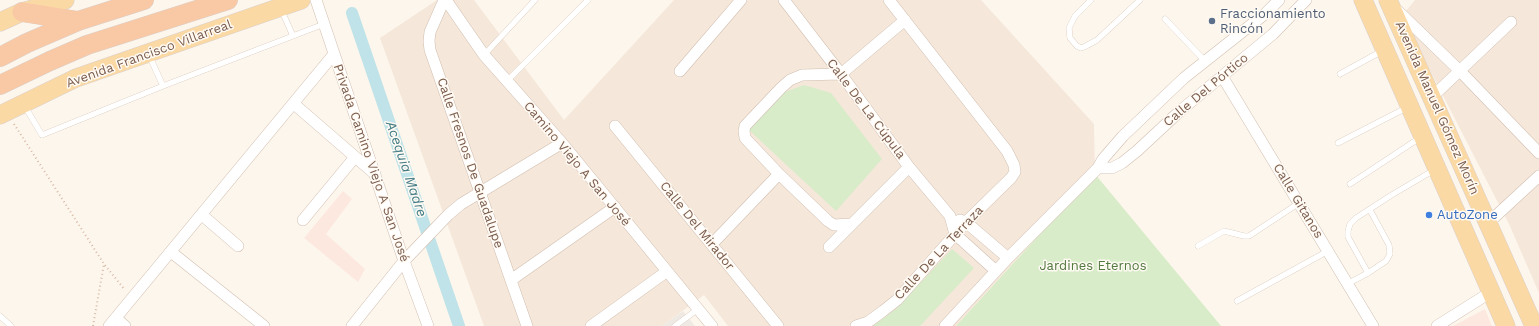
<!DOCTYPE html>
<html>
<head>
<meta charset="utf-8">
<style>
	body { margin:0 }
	canvas { display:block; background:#fdf6ec }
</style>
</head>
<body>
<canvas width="1539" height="326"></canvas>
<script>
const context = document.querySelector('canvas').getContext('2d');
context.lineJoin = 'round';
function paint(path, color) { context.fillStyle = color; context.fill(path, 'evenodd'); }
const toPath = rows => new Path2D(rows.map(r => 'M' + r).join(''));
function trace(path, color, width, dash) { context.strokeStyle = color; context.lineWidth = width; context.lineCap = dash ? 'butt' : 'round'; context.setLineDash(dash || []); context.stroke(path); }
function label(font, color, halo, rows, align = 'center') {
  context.font = font + ' "Work Sans",sans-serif'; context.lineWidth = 3; context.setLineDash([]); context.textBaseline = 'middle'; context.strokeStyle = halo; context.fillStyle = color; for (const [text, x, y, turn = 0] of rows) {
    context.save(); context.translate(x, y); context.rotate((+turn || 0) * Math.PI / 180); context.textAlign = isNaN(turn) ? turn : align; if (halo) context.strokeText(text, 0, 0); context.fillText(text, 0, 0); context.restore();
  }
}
const residential = toPath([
	[437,0,474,0,564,120,674,0,981,0,1094,124,1095,174,956,326,728,326,704,295,662,326,484,326,380,38],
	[1415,0,1539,0,1539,293,1509,224,1402,16]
]);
const commercial = toPath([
	[343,191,352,199,326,234,365,269,358,282,304,238],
	[1485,309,1492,326,1453,326]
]);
const industrial = toPath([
	[683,311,695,326,662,326]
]);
const green = toPath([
	[804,85,831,93,882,159,836,211,749,130,782,93],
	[1095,174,1221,326,956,326],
	[952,249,974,268,920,326,873,326,897,308]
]);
const canal = toPath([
	[352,13,459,326]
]);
const path = toPath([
	[14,124,104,264,125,290],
	[93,326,104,264]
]);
const service = toPath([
	[1091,0,1075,16,1069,28,1070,38,1077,46,1081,48,1084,47,1097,40,1140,0],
	[281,9,293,36],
	[1165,19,1205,61],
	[149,55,163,86],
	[484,55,535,0],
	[1340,74,1382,51],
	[507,81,588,0],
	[24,105,42,135,163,86,324,24],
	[1338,143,1408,107],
	[1350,184,1421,137],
	[1198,246,1224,231,1244,236,1249,236,1299,203],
	[1368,273,1386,261,1390,254,1389,245,1370,210],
	[1347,284,1368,273,1348,237,1348,231,1350,224,1356,218,1390,196,1434,170],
	[1237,301,1328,251],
	[0,316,11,326],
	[675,326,698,309]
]);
const minor = toPath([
	[316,0,404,261,428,326],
	[444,0,430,32,429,41,430,50,527,326],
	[446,0,484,55,562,143,712,326],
	[784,0,841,74,909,167,950,216,955,234,996,271],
	[1397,10,1460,71,1539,153],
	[680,71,741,0],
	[1222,76,1373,326],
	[1432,97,1511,22],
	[294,104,375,174],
	[615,126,778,326],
	[1098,168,1112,168,1122,163,1137,151,1180,111,1273,34,1306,0],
	[202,215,238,246],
	[303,220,355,157],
	[960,220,966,222,974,229,1008,258],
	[1488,223,1539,176],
	[851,224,834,225,828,221,779,174,745,138,744,131,745,126,781,88,790,80,802,75,841,74,905,20],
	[712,244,779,174],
	[829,247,909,167],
	[171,252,264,326],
	[511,280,615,207],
	[116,318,125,326],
	[109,326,334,54],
	[352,326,404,261,448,215,461,204,562,143],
	[591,326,666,272],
	[856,326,868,322,883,311,897,300,966,222,1011,178,1015,172,1014,165,1007,151,889,0],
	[945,326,1008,258,1098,168,1103,159,1123,136,1184,78,1266,13,1279,0],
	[1437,326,1491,292]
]);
const primary = toPath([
	[1363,0,1506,326],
	[1388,0,1534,326],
	[0,22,22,12,65,0],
	[0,115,76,78,301,0]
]);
const trunk = toPath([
	[22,12,78,21],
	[0,57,27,43,78,21,144,0],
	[0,85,50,61,87,45,228,0]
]);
const markers = [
	[1212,21,4,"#5c6f8a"],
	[1429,215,4,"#3f7fe0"]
];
const serviceNames = [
	["Fraccionamiento",1220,14],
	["Rincón",1220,29]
];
const streetNames = [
	["Avenida Francisco Villarreal",149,54,-20],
	["Calle Del Pórtico",1206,90,-40],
	["Avenida Manuel Gómez Morín",1437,108,66],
	["Calle De La Cúpula",866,109,53],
	["Privada Camino Viejo A San José",371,163,71],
	["Calle Fresnos De Guadalupe",470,163,71],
	["Camino Viejo A San José",577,164,50],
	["Calle Gitanos",1298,201,59],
	["Calle Del Mirador",697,226,51],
	["Calle De La Terraza",939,253,-47]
];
const shopNames = [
	["AutoZone",1437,215]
];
const parkNames = [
	["Jardines Eternos",1093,266]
];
const waterNames = [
	["Acequia Madre",406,169,71]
];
paint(residential, '#f5e8da');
paint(commercial, '#fde8e0');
paint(industrial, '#efe9e4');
paint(green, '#d8ecc9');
trace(canal, '#bfe3e8', 12);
trace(service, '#d1beb0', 6);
trace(minor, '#d1beb0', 12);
trace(primary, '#dad1cd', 19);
trace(trunk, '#dad1cd', 20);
trace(path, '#d9b8a5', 2, [1, 3]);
trace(service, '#fff', 5.5);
trace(minor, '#fff', 11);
trace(primary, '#fbd9a5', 18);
trace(trunk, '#f9c8a4', 19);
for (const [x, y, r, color] of markers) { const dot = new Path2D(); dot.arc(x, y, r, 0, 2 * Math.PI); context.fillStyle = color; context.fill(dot); trace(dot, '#fffaf3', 1.5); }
label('13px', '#4e5e75', '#fffaf3', serviceNames, 'left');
label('13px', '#7a5c4d', '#fffaf3', streetNames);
label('13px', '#366cbe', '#fffaf3', shopNames, 'left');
label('13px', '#537a41', '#fffaf3', parkNames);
label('italic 14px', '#437c86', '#fffaf3', waterNames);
</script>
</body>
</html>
